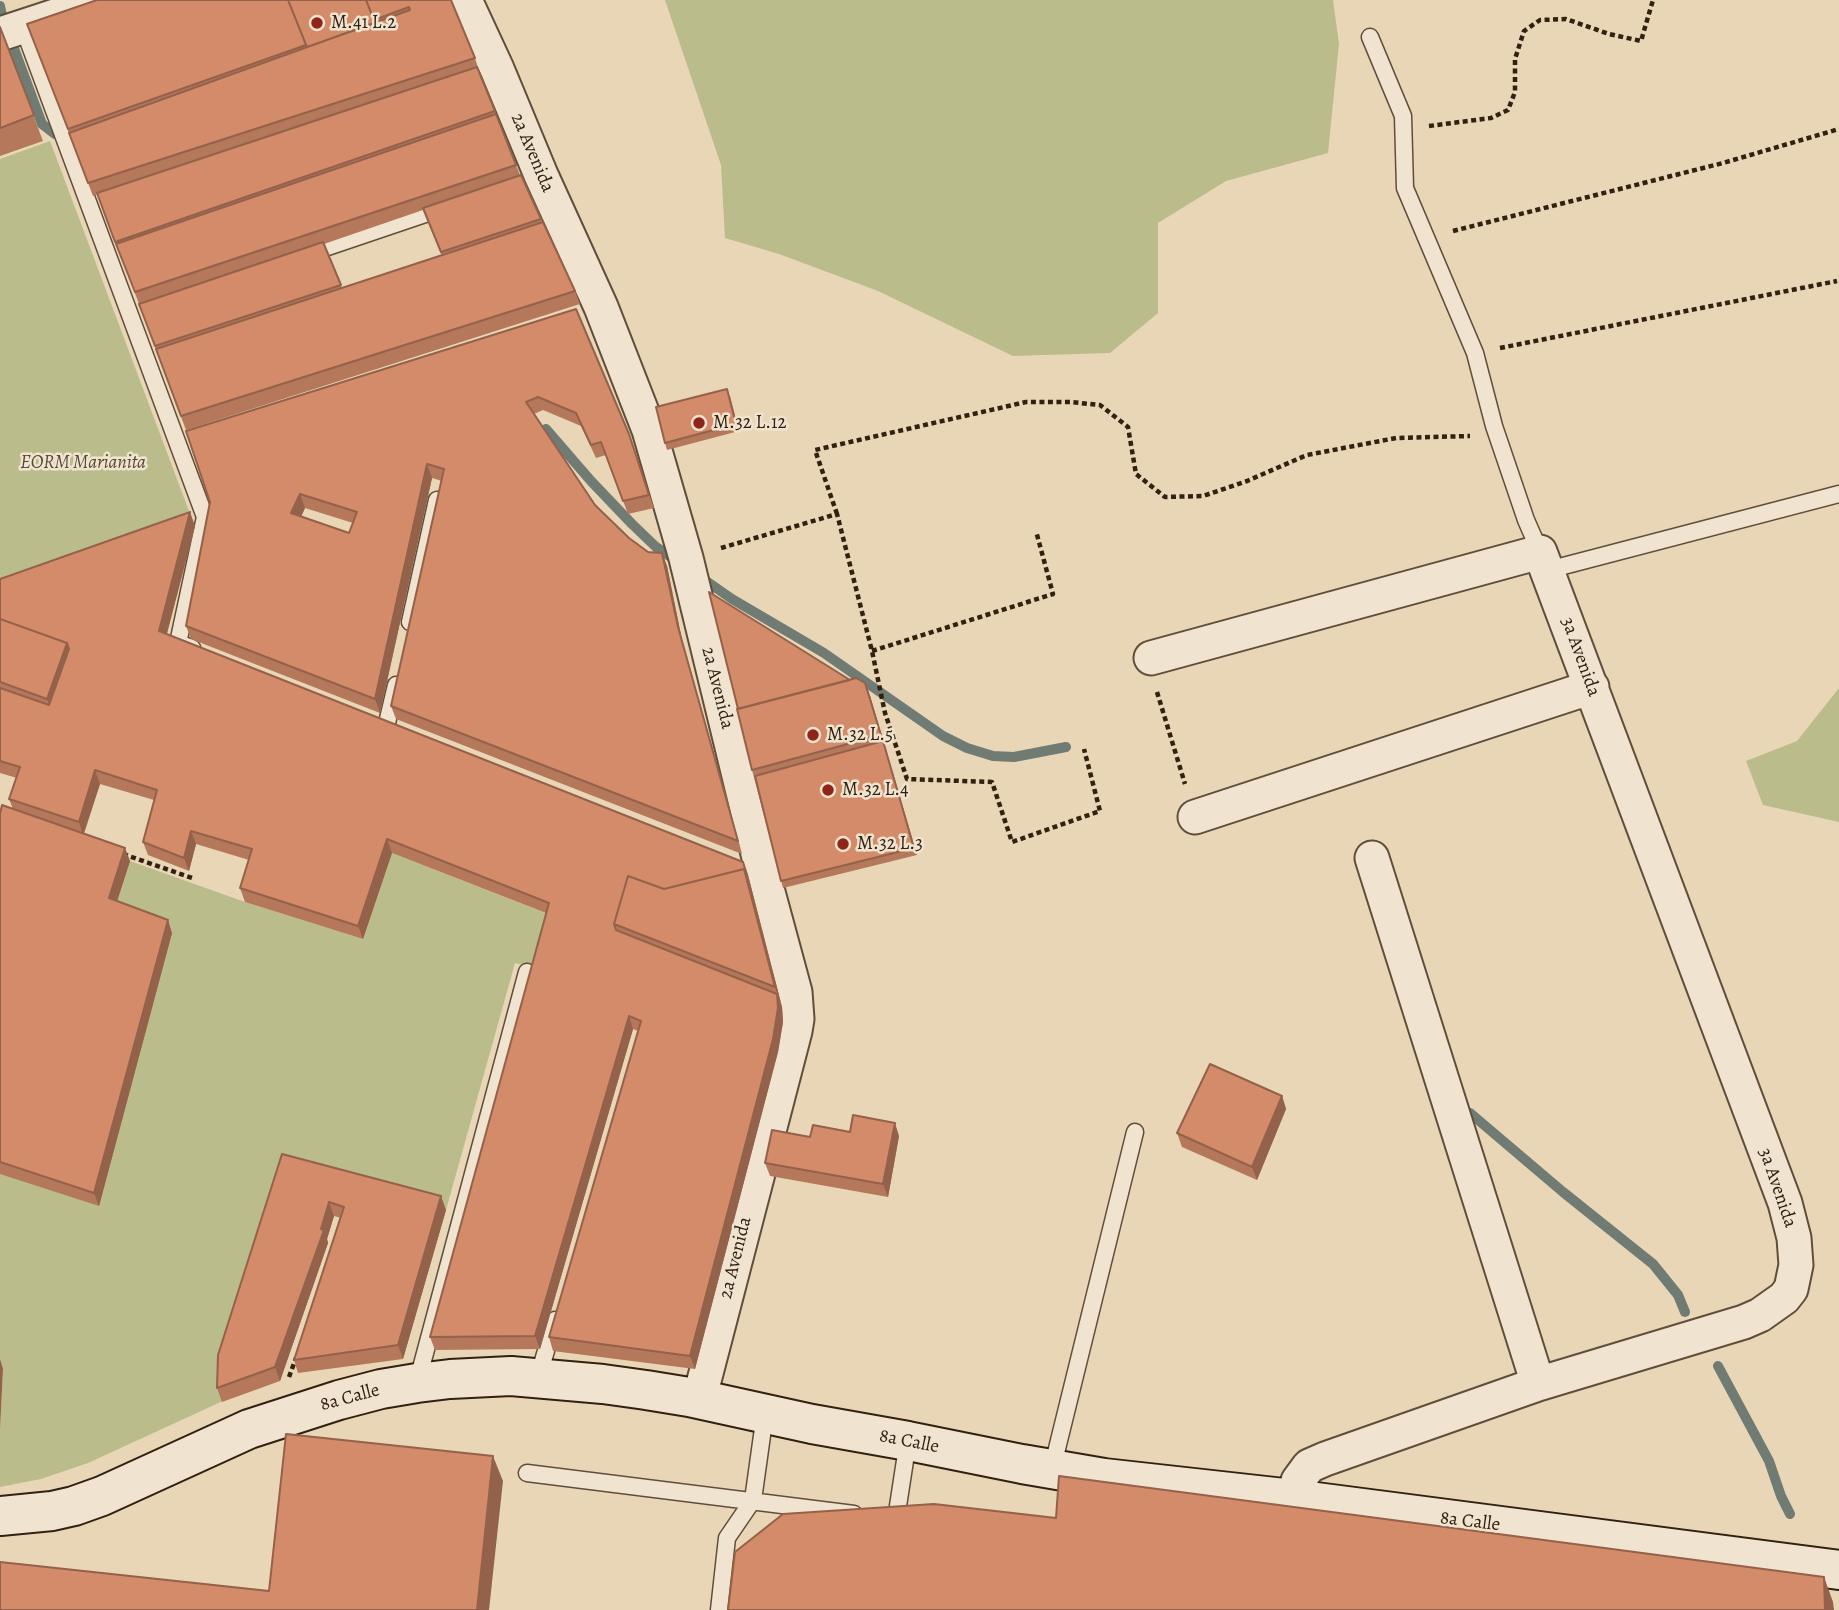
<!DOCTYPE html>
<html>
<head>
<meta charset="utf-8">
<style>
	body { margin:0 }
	canvas { display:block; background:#e8d6b6 }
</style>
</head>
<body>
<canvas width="1839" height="1610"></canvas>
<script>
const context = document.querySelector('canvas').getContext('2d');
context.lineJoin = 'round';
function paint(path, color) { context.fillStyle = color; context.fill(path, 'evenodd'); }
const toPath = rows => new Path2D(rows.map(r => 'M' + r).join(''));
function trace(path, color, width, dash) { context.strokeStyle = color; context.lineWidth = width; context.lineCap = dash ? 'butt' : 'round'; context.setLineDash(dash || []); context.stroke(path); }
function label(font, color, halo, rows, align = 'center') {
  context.font = font + ' Alegreya,serif'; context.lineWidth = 5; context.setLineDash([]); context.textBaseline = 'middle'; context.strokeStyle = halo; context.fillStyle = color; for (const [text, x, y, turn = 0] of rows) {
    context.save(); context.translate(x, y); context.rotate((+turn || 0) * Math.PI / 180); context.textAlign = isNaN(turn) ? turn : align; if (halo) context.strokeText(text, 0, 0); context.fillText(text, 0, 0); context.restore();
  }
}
const green = toPath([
	[665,0,1333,0,1339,44,1328,153,1226,181,1158,223,1158,313,1110,353,1013,356,878,291,779,254,725,238,721,165],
	[50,141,189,511,0,582,0,159],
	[1839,688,1839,822,1763,805,1746,761,1797,741],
	[392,853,553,916,539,969,515,963,446,1210,287,1168,223,1401,88,1463,41,1479,0,1487,0,1430,3,1369,0,1368,0,1174,114,911,130,861,245,902,363,939]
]);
const stream = toPath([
	[0,6,2,16,42,124,55,134],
	[546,429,591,481,632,524,656,547,677,561],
	[699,576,732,599,824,653,943,736,967,748,993,756,1014,757,1066,747],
	[1470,1113,1563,1192,1653,1264,1678,1295,1685,1312],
	[1718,1366,1769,1461,1781,1496,1790,1514]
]);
const path = toPath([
	[1429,126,1491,118,1508,110,1515,92,1515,59,1524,31,1540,20,1566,19,1609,34,1641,41,1653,0],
	[1453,231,1723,163,1839,129],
	[1500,348,1837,281],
	[837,514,815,450,1026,402,1070,402,1100,405,1128,427,1136,474,1165,497,1203,496,1247,481,1307,455,1396,438,1470,436],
	[721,548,837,514,872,651,885,713,907,779,992,782,1012,842,1100,811,1084,749],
	[872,651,1053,594,1036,531],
	[1157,692,1185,784],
	[123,854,195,879],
	[289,1377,296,1358]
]);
const lane = toPath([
	[23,27,205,517,178,643,192,648],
	[1370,37,1403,116,1405,188,1475,353,1494,426,1526,520,1540,552],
	[307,254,446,207],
	[1548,570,1839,494],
	[410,622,437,500],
	[387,723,396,685],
	[538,1378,555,1320],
	[417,1383,527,972],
	[1052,1469,1135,1132],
	[527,1473,854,1514],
	[896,1519,908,1441],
	[719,1610,727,1538,753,1500,765,1414]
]);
const street = toPath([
	[465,0,497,69,541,175,601,307,649,430,686,558,762,870,795,992,797,1019,795,1031,699,1400],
	[0,34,104,0],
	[1151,658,1540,552,1785,1203,1794,1238,1796,1265,1791,1289,1784,1298,1760,1315,1744,1322,1538,1384,1325,1459,1309,1466,1298,1481,1293,1499],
	[1195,817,1592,687],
	[1372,858,1538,1384]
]);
const secondary = toPath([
	[0,1516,52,1511,74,1506,102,1496,249,1429,339,1400,381,1389,417,1383,450,1379,511,1376,603,1384,646,1390,689,1397,812,1424,908,1441,1022,1464,1104,1478,1293,1499,1839,1570]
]);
const wall = toPath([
	[451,0,475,58,479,71,520,175,521,175,575,291,580,304,186,430,98,194,93,196,27,24],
	[423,210,442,256,342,288,324,244],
	[0,27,43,141,0,156],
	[576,309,629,434,654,508,628,514,606,455,596,458,581,426,543,410,534,414,595,505,629,538,648,552,662,553,667,566,682,640,742,854,396,719,391,706,442,481,432,478,380,713,191,639,186,626,210,502],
	[305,508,353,523,349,533,301,517],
	[730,396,739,431,667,450,665,443],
	[195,526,167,634,743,862,748,875,782,1007,783,1022,778,1052,766,1097,695,1369,553,1351,549,1337,638,1031,633,1029,540,1349,435,1350,430,1337,546,913,392,853,363,939,245,902,240,888,249,860,196,844,189,871,148,855,143,842,154,800,100,784,84,834,130,861,117,901,172,933,99,1206,0,1174,0,814,13,809,9,799,17,778,0,773,0,579],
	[870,696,917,855,783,888,752,770],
	[1282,1096,1286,1109,1257,1180,1182,1147,1177,1133],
	[850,1132,899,1136,888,1197,770,1176,765,1163,810,1137],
	[282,1154,446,1210,403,1359,298,1373,294,1360,341,1218,334,1216,327,1239,328,1243,280,1381,222,1402,217,1388]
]);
const shadedWall = toPath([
	[427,464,432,478,380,713,375,699],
	[300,494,305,508,296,527,291,513],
	[190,512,195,526,164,644,159,631],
	[662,553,667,566,682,640,742,854,738,841,678,627],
	[67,643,74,662,54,718,47,699],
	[865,683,870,696,917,855,881,735],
	[95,770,100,784,83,835,79,822],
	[191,831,196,844,189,871,184,858],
	[387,839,392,853,363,939,358,926],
	[125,848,130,861,114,911,109,898],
	[743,862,748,875,782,1007,775,987],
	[168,920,172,933,99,1206,94,1193],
	[777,994,782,1007,783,1022,778,1052,695,1369,690,1356],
	[629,1016,633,1029,540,1349,535,1336],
	[1282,1096,1286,1109,1257,1180,1252,1167],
	[895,1123,899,1136,888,1197,883,1184],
	[441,1196,446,1210,403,1359,398,1345],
	[329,1202,334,1216,327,1239,328,1243,280,1381,275,1367],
	[0,1359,3,1369,0,1430],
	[493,1456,503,1481,489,1610,477,1610],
	[1824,1577,1833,1602,1834,1610,1825,1610]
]);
const building = toPath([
	[97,0,288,0,306,45,68,129,27,24,97,0],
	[288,0,366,0,375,23,307,47,288,0],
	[366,0,451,0,475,58,88,183,69,133,410,10,409,7,374,20,366,0],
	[0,27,34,115,0,128,0,27],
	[477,67,495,111,115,242,97,193,477,67],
	[496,114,516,165,135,292,116,244,496,114],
	[521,175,541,219,441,252,423,208,521,175],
	[543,222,575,291,181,416,156,349,543,222],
	[323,242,341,285,155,346,139,304,323,242],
	[576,309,629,434,649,495,623,501,601,442,591,445,576,413,538,397,526,402,595,505,629,538,648,552,662,553,678,627,738,841,391,706,444,469,427,464,375,699,186,626,210,502,186,431,576,309],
	[300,494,357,512,349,533,291,513,300,494],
	[727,389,736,424,665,443,656,407,727,389],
	[190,512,159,631,743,862,747,875,744,869,664,889,628,876,614,924,616,930,777,994,778,1008,773,1039,690,1356,549,1337,641,1021,629,1016,535,1336,430,1337,549,903,387,839,358,926,240,888,252,849,191,831,184,858,143,842,157,790,95,770,79,822,9,799,20,767,0,761,0,688,49,705,69,649,67,643,0,619,0,579,190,512],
	[709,592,850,680,738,709,709,592],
	[0,619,67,643,47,699,0,682,0,619],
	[856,678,865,683,881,735,752,770,737,709,856,678],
	[883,741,914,848,781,881,755,776,883,741],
	[2,805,125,848,109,898,168,920,94,1193,0,1162,0,814,2,805],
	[744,869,775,987,614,924,628,876,664,889,744,869],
	[1210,1064,1282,1096,1252,1167,1177,1133,1210,1064],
	[853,1115,895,1123,883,1184,765,1163,772,1130,810,1137,813,1125,850,1132,853,1115],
	[282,1154,441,1196,398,1345,294,1360,344,1207,329,1202,321,1229,324,1230,275,1367,217,1388,218,1355,282,1154],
	[286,1434,493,1456,477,1610,0,1610,0,1562,269,1591,286,1434],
	[1059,1476,1824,1577,1825,1610,728,1610,735,1552,783,1514,934,1504,1056,1518,1059,1476]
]);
const markers = [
	[317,23,7,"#8f2418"],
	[699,423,7,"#8f2418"],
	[813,735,7,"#8f2418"],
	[828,790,7,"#8f2418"],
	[843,844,7,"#8f2418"]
];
const poiNames = [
	["M.41 L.2",331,23],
	["M.32 L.12",713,423],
	["M.32 L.5",827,735],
	["M.32 L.4",842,790],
	["M.32 L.3",857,844]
];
const streetNames = [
	["2a Avenida",532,153,67],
	["3a Avenida",1580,657,70],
	["2a Avenida",717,688,76],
	["3a Avenida",1777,1188,71],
	["2a Avenida",736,1258,-76],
	["8a Calle",350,1398,-15],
	["8a Calle",909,1442,11],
	["8a Calle",1470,1522,7]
];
const parkNames = [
	["EORM Marianita",83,463]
];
paint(green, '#babd8b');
trace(stream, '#707b74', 10);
trace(lane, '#604e3a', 19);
trace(street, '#604e3a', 37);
trace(secondary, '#322011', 42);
trace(path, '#322011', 4.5, [5, 3.5]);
trace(lane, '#f0e4d0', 16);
trace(street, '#f0e4d0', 33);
trace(secondary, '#f0e4d0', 38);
paint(wall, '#b5785b');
paint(shadedWall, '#94614a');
paint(building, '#d38b6a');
trace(building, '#94614a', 2);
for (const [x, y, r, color] of markers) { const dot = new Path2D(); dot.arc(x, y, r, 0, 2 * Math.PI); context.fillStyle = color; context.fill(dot); trace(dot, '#f0e4d0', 2.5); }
label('19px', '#322011', '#f0e4d0', poiNames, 'left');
label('19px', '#322011', '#f0e4d0', streetNames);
label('italic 19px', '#544730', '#f0e4d0', parkNames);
</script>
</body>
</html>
